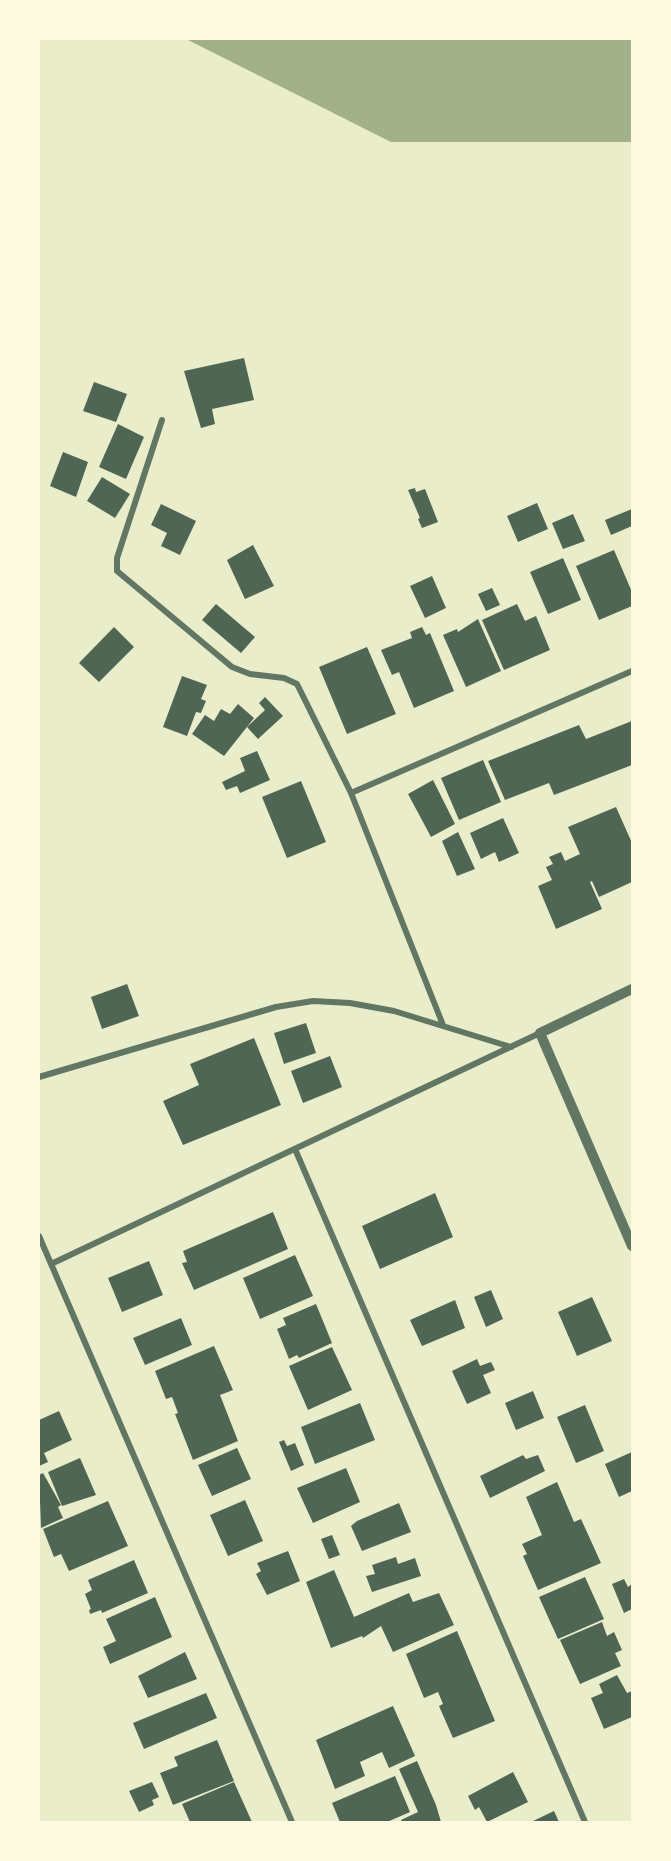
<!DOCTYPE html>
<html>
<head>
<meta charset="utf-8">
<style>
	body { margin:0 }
	#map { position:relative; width:671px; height:1861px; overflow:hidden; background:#e9edc9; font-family:"Zilla Slab",serif }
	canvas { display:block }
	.frame { position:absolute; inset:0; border:40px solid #fefae0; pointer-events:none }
</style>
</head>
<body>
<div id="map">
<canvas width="671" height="1861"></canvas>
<div class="frame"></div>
</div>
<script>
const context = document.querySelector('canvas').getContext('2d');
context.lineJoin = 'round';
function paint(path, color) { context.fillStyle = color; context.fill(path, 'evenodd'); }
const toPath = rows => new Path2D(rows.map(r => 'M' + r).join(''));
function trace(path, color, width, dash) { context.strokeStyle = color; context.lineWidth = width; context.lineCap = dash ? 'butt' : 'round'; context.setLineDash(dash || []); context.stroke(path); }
const water = toPath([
	[186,39,632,39,632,142,391,142]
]);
const building = toPath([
	[244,358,254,400,212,409,215,424,201,428,184,371],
	[94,382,127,394,116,422,83,411],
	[118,424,144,437,126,479,99,467],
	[63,452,88,462,76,497,50,486],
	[102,477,130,494,115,518,87,501],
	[415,488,416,492,425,489,438,522,422,528,418,519,420,518,408,490],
	[537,503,548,529,518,542,507,516],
	[161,504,196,521,180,555,161,546,167,533,151,525],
	[632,509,632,526,611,535,605,520],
	[573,514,585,541,563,549,552,523],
	[253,545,274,586,245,599,227,560],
	[614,550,632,592,632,606,599,620,576,566],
	[563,558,581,600,548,614,530,572],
	[432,576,446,608,425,618,410,586],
	[492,588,500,605,486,611,478,594],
	[216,604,255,637,241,653,202,620],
	[517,604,525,621,536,616,550,650,504,670,482,620],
	[478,619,501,671,466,687,443,635,457,629,458,632],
	[114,627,134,647,99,682,79,663],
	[422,627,426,635,430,633,454,691,414,708,399,672,392,675,381,650,412,638,410,632],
	[367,647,396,714,347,734,319,667],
	[182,676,207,685,201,699,206,701,201,713,196,712,187,736,163,727],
	[265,697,283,716,258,739,247,727,265,710,259,703],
	[238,704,254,718,224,756,192,734,205,715,214,721,221,709,230,714],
	[632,721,632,765,554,795,549,783,505,800,488,761,579,725,586,739],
	[257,751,270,780,240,793,237,786,226,790,222,782,245,771,240,758],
	[483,760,501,802,459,820,441,778],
	[433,780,455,824,431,837,408,794],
	[301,781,326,842,287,858,262,797],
	[616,807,632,843,632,882,599,897,592,881,590,882,602,909,556,929,538,886,552,880,546,867,553,864,549,857,561,852,565,861,580,854,568,827],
	[503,818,519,853,499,862,495,852,481,859,470,833],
	[458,832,475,869,457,876,442,841],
	[127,984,139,1016,102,1029,91,997],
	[306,1023,316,1053,284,1064,274,1033],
	[254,1038,281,1105,183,1145,163,1101,199,1085,190,1064],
	[330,1056,342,1087,303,1103,291,1071],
	[435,1193,453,1237,380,1269,362,1226],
	[273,1212,288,1249,194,1290,182,1263,187,1262,183,1251],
	[295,1255,313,1296,260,1319,243,1278],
	[149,1261,163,1295,122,1312,108,1278],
	[491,1290,503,1319,486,1327,474,1297],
	[592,1297,612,1341,577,1356,558,1312],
	[455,1300,465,1328,422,1346,410,1320],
	[316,1304,332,1343,299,1358,297,1355,289,1359,277,1329,286,1325,283,1318],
	[181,1318,192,1345,145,1365,133,1338],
	[214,1346,233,1390,220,1395,238,1441,193,1460,175,1414,178,1413,172,1397,166,1399,155,1371],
	[332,1347,352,1390,308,1410,289,1366],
	[477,1359,480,1366,491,1362,495,1370,483,1375,491,1393,467,1404,452,1371],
	[533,1391,544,1418,516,1430,505,1403],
	[360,1403,375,1440,315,1464,301,1427],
	[585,1405,604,1451,576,1463,557,1417],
	[59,1411,72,1440,44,1453,48,1462,39,1466,39,1420],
	[284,1440,287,1446,295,1443,304,1465,291,1471,279,1442],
	[237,1448,251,1479,212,1496,198,1465],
	[632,1452,632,1491,619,1497,605,1464],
	[523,1455,526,1459,538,1455,545,1471,490,1498,480,1476],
	[80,1458,96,1495,62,1506,48,1472],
	[346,1468,360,1502,313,1523,297,1488],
	[43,1473,61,1505,58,1507,63,1518,41,1528,39,1475],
	[557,1482,574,1522,581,1519,601,1563,538,1590,523,1556,527,1554,522,1544,542,1535,526,1497],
	[245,1500,263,1541,228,1556,210,1515],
	[108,1501,128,1546,69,1571,61,1554,54,1557,43,1529],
	[399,1503,411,1532,362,1551,351,1526,357,1521],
	[332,1535,340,1555,329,1559,321,1539],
	[288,1551,300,1581,267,1595,256,1574,261,1571,257,1563],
	[396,1557,398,1564,415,1558,421,1576,372,1592,366,1576,375,1574,372,1565],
	[134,1560,148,1593,102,1613,101,1610,90,1614,89,1610,91,1609,85,1594,92,1590,88,1580],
	[334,1570,354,1617,409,1593,413,1602,439,1593,454,1625,393,1652,381,1626,363,1638,362,1636,331,1648,306,1582],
	[585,1577,604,1619,558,1639,539,1597],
	[624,1579,628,1587,632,1584,632,1609,624,1613,612,1584],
	[155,1597,172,1637,110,1664,103,1647,116,1641,106,1619],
	[602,1622,607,1636,614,1632,622,1650,615,1653,621,1666,580,1684,560,1640],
	[457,1631,495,1721,453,1738,439,1706,443,1704,438,1692,424,1698,406,1654],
	[185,1652,197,1679,148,1698,138,1676],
	[617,1675,627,1693,632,1691,632,1717,604,1729,591,1698,603,1693,599,1684],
	[206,1693,217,1718,144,1749,133,1723],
	[393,1706,415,1756,389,1768,382,1752,360,1762,365,1776,335,1789,316,1740],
	[217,1740,234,1781,173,1805,160,1773,178,1766,174,1757],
	[417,1761,436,1805,441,1822,402,1822,401,1820,418,1812,399,1769],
	[513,1772,528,1802,487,1822,479,1807,475,1810,468,1796],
	[395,1776,410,1812,387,1822,340,1822,332,1803],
	[152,1782,159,1797,152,1800,154,1805,139,1812,129,1791],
	[234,1782,252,1822,190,1822,182,1804],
	[554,1811,559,1822,531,1822]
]);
const minor = toPath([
	[162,420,117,558,117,571,232,667,250,674,284,678,297,684,351,793,443,1025],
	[351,793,632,671],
	[39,1077,276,1007,313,1001,350,1003,394,1011,511,1047],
	[295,1149,585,1822],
	[39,1236,292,1822],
	[51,1264,540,1033]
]);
const tertiary = toPath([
	[632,989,540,1033,632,1246]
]);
paint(water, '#a3b18a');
paint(building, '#4f6655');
trace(minor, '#617663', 6);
trace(tertiary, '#617663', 10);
</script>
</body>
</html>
